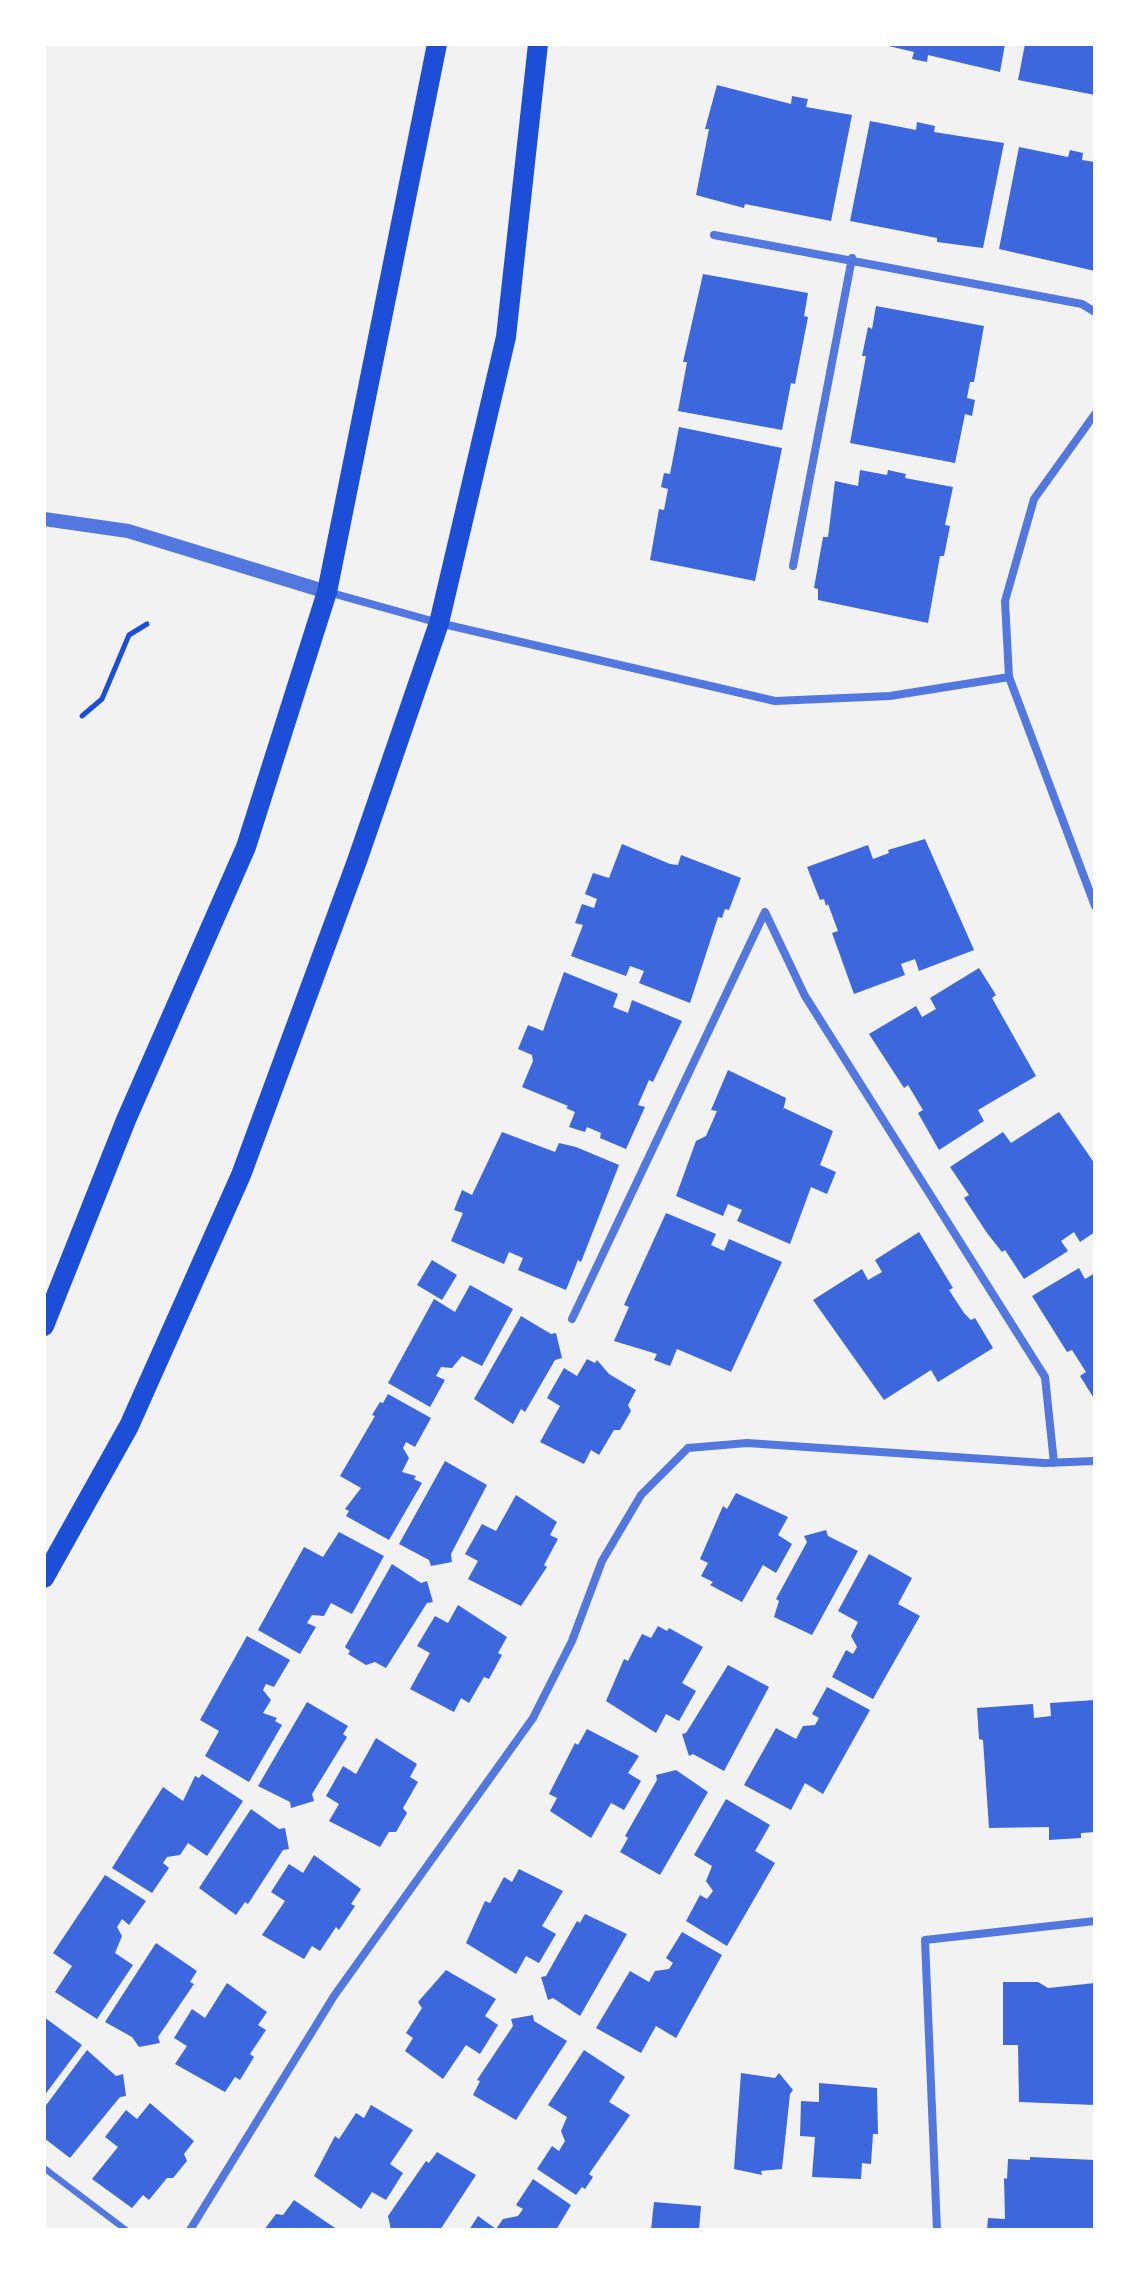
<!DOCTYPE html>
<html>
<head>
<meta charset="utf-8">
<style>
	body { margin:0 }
	#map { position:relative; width:1139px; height:2274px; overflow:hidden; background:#f2f2f2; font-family:Bitter,serif }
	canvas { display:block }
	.frame { position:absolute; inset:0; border:46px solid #fff; pointer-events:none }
</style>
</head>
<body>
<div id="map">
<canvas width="1139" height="2274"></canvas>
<div class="frame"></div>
</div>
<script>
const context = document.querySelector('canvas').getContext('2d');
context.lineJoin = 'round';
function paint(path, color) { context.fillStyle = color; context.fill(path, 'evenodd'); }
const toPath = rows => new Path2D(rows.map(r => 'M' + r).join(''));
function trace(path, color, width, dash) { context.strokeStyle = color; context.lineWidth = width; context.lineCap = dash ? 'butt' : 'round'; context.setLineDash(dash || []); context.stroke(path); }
const building = toPath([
	[880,44,1005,44,1000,72,928,55,927,62,912,59,914,52],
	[1025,44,1095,44,1095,95,1018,80],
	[717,85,791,104,792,96,808,99,806,107,852,115,831,221,745,204,744,208,696,195,709,129,705,129],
	[870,121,916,130,917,122,935,126,934,132,1004,143,983,248,937,242,937,238,850,221],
	[1019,147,1068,157,1070,150,1083,153,1082,160,1095,162,1095,271,999,249],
	[703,274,808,293,804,316,808,317,795,384,791,383,782,430,678,411,687,362,683,362],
	[876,306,984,326,974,382,970,382,967,398,975,400,972,416,965,414,955,463,850,443,866,356,862,356,868,327,872,329],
	[679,427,782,448,755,581,650,560,659,509,664,510,668,489,661,487,664,473,670,474],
	[860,470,887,475,888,470,906,474,905,478,953,487,945,525,950,526,944,556,940,556,928,623,818,600,818,589,814,588,823,537,828,537,835,481,858,486],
	[925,839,974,950,919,971,915,959,901,964,905,975,854,994,832,933,838,931,828,904,826,906,824,899,820,900,807,867,868,845,873,859,889,853,888,850],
	[622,844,670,864,678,865,681,855,741,878,729,910,725,909,722,918,718,917,690,1003,639,983,644,971,630,966,626,976,571,956,583,925,575,923,582,904,594,908,597,899,585,894,593,873,609,878],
	[979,968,996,995,992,998,1036,1076,978,1110,984,1121,939,1150,918,1113,923,1110,908,1085,904,1088,869,1034,916,1006,922,1017,936,1009,930,998],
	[564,972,618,994,613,1007,628,1013,632,1000,682,1021,653,1082,649,1080,638,1105,645,1107,626,1149,600,1138,601,1133,587,1127,585,1132,569,1127,575,1112,566,1108,568,1106,522,1087,533,1061,532,1055,518,1049,528,1025,543,1031],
	[728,1070,786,1098,783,1111,784,1108,833,1131,820,1165,836,1172,827,1194,811,1187,790,1244,737,1221,742,1210,728,1204,723,1216,676,1196,696,1141,706,1136,717,1111,711,1110],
	[1059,1112,1095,1164,1095,1232,1080,1242,1074,1232,1061,1241,1068,1251,1024,1279,1005,1250,1002,1252,987,1233,964,1198,969,1195,950,1167,1003,1132,1011,1143],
	[502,1132,555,1152,559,1143,576,1147,619,1165,581,1262,578,1260,566,1290,518,1270,523,1258,509,1252,504,1264,451,1241,463,1213,454,1210,462,1190,472,1195],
	[666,1213,716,1234,711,1245,724,1251,729,1239,782,1262,731,1372,677,1349,670,1366,654,1360,657,1354,614,1341,629,1307,624,1305],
	[919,1232,953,1288,949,1290,964,1313,971,1320,975,1318,993,1348,938,1382,931,1370,884,1400,813,1300,862,1269,868,1280,882,1272,875,1260],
	[432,1260,457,1275,442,1300,417,1285],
	[1079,1268,1085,1279,1095,1273,1095,1400,1080,1376,1086,1372,1072,1350,1067,1352,1032,1296],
	[470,1285,513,1309,482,1366,462,1356,452,1368,441,1367,436,1376,445,1380,430,1407,388,1383,434,1299,455,1312],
	[521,1316,551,1334,556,1333,562,1358,555,1360,525,1412,521,1409,513,1424,474,1399],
	[587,1359,595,1363,597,1360,609,1374,636,1390,628,1405,631,1411,620,1430,614,1430,599,1455,591,1450,584,1464,540,1442,560,1406,547,1398,564,1368,577,1376],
	[388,1394,431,1418,415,1447,406,1442,403,1448,409,1458,402,1472,416,1476,414,1479,422,1483,389,1540,346,1516,349,1511,345,1509,361,1488,340,1476,375,1416,372,1415,380,1402,383,1403],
	[445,1461,487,1485,451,1554,452,1562,431,1566,429,1560,399,1544],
	[736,1493,788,1517,778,1535,792,1544,776,1573,763,1565,742,1602,710,1585,713,1582,701,1576,708,1563,700,1559,723,1506,727,1509],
	[516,1495,557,1522,550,1535,558,1539,544,1565,547,1567,521,1606,468,1579,478,1561,465,1554,482,1524,496,1531],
	[826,1530,828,1536,858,1551,812,1635,774,1617,779,1601,776,1599,807,1542,804,1536],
	[339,1532,384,1556,352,1614,331,1603,324,1616,312,1615,307,1623,316,1627,300,1654,258,1630,304,1547,323,1557],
	[869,1554,912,1578,898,1604,920,1616,873,1699,832,1677,846,1650,853,1654,857,1647,851,1636,858,1622,838,1611],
	[392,1564,421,1583,427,1581,433,1602,427,1603,386,1668,375,1662,366,1665,348,1654,350,1651,345,1647],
	[458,1605,507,1637,498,1653,502,1655,489,1679,484,1677,469,1703,461,1698,454,1712,410,1689,430,1653,417,1646,435,1616,448,1623],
	[658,1626,667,1631,669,1628,703,1647,682,1683,696,1691,679,1721,666,1714,656,1733,606,1701,624,1659,628,1661,642,1634,651,1638],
	[247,1636,290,1660,274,1687,266,1684,263,1690,271,1700,263,1713,277,1718,275,1721,282,1725,249,1782,205,1756,219,1731,200,1720],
	[728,1665,769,1687,724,1771,693,1754,689,1756,682,1734,686,1733],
	[827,1687,870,1710,823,1794,805,1783,791,1810,744,1785,776,1728,796,1739,803,1726,815,1725,819,1718,812,1714],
	[1095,1700,1095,1832,1081,1833,1081,1838,1049,1840,1049,1827,989,1828,983,1740,979,1739,977,1708,1033,1704,1034,1718,1051,1716,1050,1703],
	[307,1702,348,1726,343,1734,347,1737,312,1794,314,1801,291,1808,290,1802,258,1786],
	[587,1729,639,1756,628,1773,641,1781,624,1810,611,1803,591,1838,550,1811,557,1798,549,1794,575,1743,578,1745],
	[376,1738,417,1764,410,1777,418,1782,403,1808,407,1813,396,1832,389,1832,380,1847,329,1821,339,1804,326,1796,343,1766,356,1774],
	[676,1770,708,1792,660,1875,620,1852,628,1838,625,1836,657,1780,656,1775],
	[202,1774,243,1801,207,1856,188,1843,180,1855,167,1857,163,1863,169,1868,152,1893,112,1868,163,1787,183,1801,195,1776,199,1778],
	[726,1799,770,1825,755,1851,775,1863,727,1946,686,1921,700,1895,707,1899,713,1891,706,1881,712,1866,694,1855],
	[251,1809,279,1829,285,1828,289,1849,283,1850,248,1904,245,1902,236,1915,199,1888],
	[314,1855,361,1889,351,1904,355,1906,339,1930,336,1927,320,1951,312,1946,304,1959,262,1935,285,1901,271,1892,289,1864,303,1873],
	[519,1869,563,1891,542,1926,556,1934,539,1963,526,1956,516,1974,466,1943,485,1901,490,1903,504,1877,512,1882],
	[105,1875,146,1901,129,1925,122,1919,117,1927,122,1936,115,1953,133,1965,97,2019,55,1992,72,1966,53,1953],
	[585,1914,627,1934,580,2016,553,1998,548,2000,541,1977,546,1976,577,1921,580,1923],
	[682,1932,722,1955,676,2038,656,2026,641,2053,596,2028,630,1971,649,1982,655,1971,669,1969,673,1963,666,1958],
	[156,1943,197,1971,190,1982,194,1984,158,2037,160,2043,139,2047,132,2037,105,2022],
	[446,1970,496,1999,485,2016,498,2025,480,2054,466,2045,443,2079,405,2051,413,2038,406,2033,422,2008,418,2002],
	[1003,1982,1038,1982,1048,1988,1095,1983,1095,2105,1019,2102,1018,2045,1003,2045],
	[227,1983,267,2012,258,2025,266,2030,250,2054,254,2057,240,2080,235,2077,225,2092,175,2064,187,2046,174,2038,192,2009,205,2018],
	[533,2015,534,2021,567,2041,516,2120,473,2095,480,2081,477,2080,513,2026,511,2019],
	[44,2017,82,2045,44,2096],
	[87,2050,116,2076,123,2074,126,2096,120,2097,70,2158,44,2138,44,2108],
	[584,2050,625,2077,609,2102,630,2115,589,2174,593,2177,585,2189,582,2187,576,2195,537,2169,552,2146,559,2151,565,2141,561,2131,567,2117,548,2105],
	[741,2073,775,2078,779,2073,793,2090,790,2094,782,2169,761,2171,762,2175,734,2169],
	[819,2083,877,2088,878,2134,873,2134,871,2164,862,2163,861,2179,812,2177,815,2137,800,2136,801,2101,819,2102],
	[150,2103,194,2141,184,2154,187,2161,173,2178,167,2178,149,2200,143,2195,132,2208,92,2179,118,2147,105,2137,126,2110,137,2119],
	[371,2105,413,2130,390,2164,403,2173,386,2200,372,2192,361,2209,314,2176,335,2136,339,2139,356,2113,364,2118],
	[437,2152,476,2175,440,2230,391,2230,388,2216,426,2161,429,2163],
	[1030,2157,1095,2160,1095,2230,987,2230,988,2218,1005,2219,1004,2178,1007,2179,1008,2159,1030,2160],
	[533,2179,571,2205,556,2230,469,2230,478,2216,496,2229,503,2219,518,2216,523,2209,516,2205],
	[294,2200,338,2230,264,2230,276,2214,283,2215],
	[654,2202,701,2206,699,2230,651,2230]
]);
const path = toPath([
	[82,716,102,699,129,635,147,624]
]);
const service = toPath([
	[44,2168,126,2230]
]);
const minor = toPath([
	[714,235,1082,304,1095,312],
	[1095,414,1034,499,1005,601,1009,677,1095,906],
	[793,566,852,258],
	[328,592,439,623,775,701,890,696,1009,677],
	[572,1319,765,912,805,996,1045,1377,1054,1463],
	[190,2230,334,1996,533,1718,572,1641,602,1561,641,1495,688,1448,747,1443,1044,1463,1095,1461],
	[937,2230,925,1940,1095,1921]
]);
const tertiary = toPath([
	[44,519,128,531,327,592]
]);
const primary = toPath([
	[44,1326,126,1120,246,847,327,592,437,44],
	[44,1578,129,1426,241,1175,357,861,439,623,506,337,538,44]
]);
paint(building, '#3d67dc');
trace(path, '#1d4ed8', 5);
trace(service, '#5277de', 6);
trace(minor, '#5277de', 8);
trace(tertiary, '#5277de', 14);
trace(primary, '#1d4ed8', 20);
</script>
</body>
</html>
